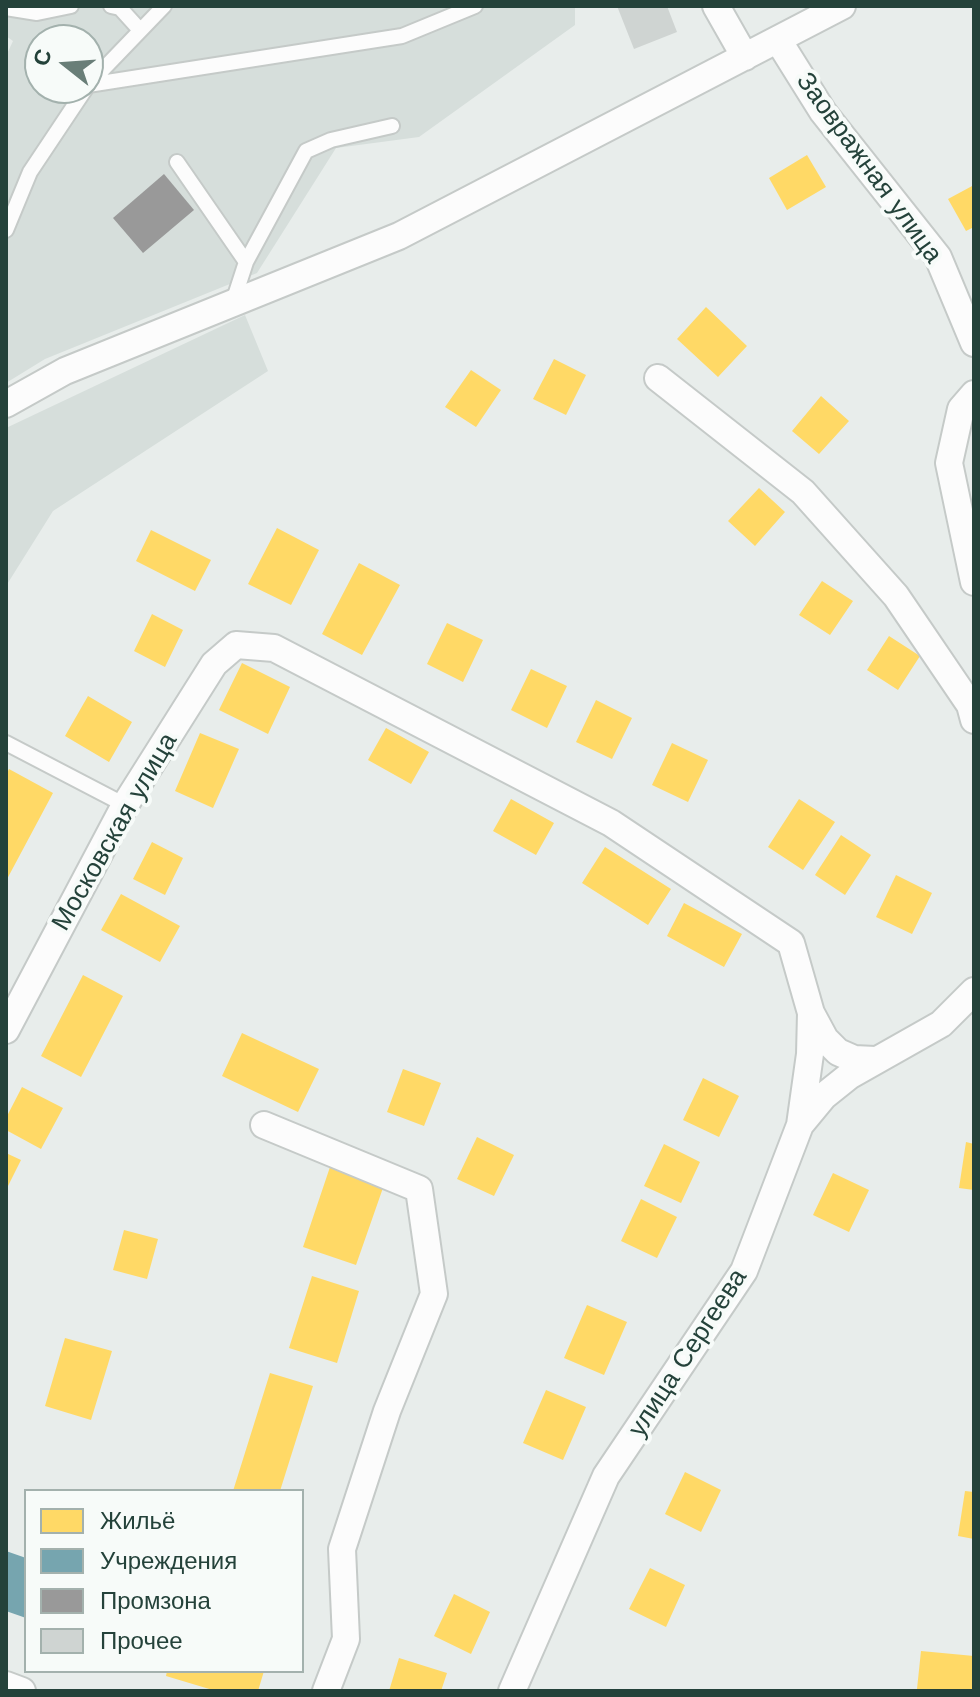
<!DOCTYPE html>
<html>
<head>
<meta charset="utf-8">
<style>
	body { margin:0 }
	#map { position:relative; width:980px; height:1697px; overflow:hidden; background:#e8edeb; font-family:"Work Sans",sans-serif }
	canvas { display:block }
	.frame { position:absolute; inset:0; border:8px solid #24423a; pointer-events:none }
	.legend { position:absolute; left:24px; top:1489px; width:280px; height:184px; box-sizing:border-box; background:#f7fbf9; border:2px solid #a3b1ad; margin:0; padding:10px 14px; list-style:none; font-size:24px; color:#24423a }
	.legend li { display:flex; align-items:center; gap:16px; height:40px }
	.legend b { width:40px; border:2px solid #a3b1ad }
	.north { position:absolute; left:24px; top:24px; width:80px; height:80px; box-sizing:border-box; background:#f7fbf9; border:2px solid #a3b1ad; border-radius:50%; rotate:287deg; font-size:22px; font-weight:700; line-height:32px; text-align:center; color:#24423a }
	.north::after { content:''; display:block; margin:auto; width:28px; height:36px; background:#697e78; clip-path:polygon(50% 0,100% 100%,50% 72%,0 100%) }
</style>
</head>
<body>
<div id="map">
<canvas width="980" height="1697"></canvas>
<div class="frame"></div>
<ul class="legend">
<li><b style="height:22px;background:#ffd966"></b>Жильё</li>
<li><b style="height:22px;background:#76a5af"></b>Учреждения</li>
<li><b style="height:22px;background:#999"></b>Промзона</li>
<li><b style="height:22px;background:#cfd4d2"></b>Прочее</li>
</ul>
<div class="north">С</div>
</div>
<script>
const context = document.querySelector('canvas').getContext('2d');
context.lineJoin = 'round';
function paint(path, color) { context.fillStyle = color; context.fill(path, 'evenodd'); }
const toPath = rows => new Path2D(rows.map(r => 'M' + r).join(''));
function trace(path, color, width, dash) { context.strokeStyle = color; context.lineWidth = width; context.lineCap = dash ? 'butt' : 'round'; context.setLineDash(dash || []); context.stroke(path); }
function label(font, color, halo, rows, align = 'center') {
  context.font = font + ' "Work Sans",sans-serif'; context.lineWidth = 8; context.setLineDash([]); context.textBaseline = 'middle'; context.strokeStyle = halo; context.fillStyle = color; for (const [text, x, y, turn = 0] of rows) {
    context.save(); context.translate(x, y); context.rotate((+turn || 0) * Math.PI / 180); context.textAlign = isNaN(turn) ? turn : align; if (halo) context.strokeText(text, 0, 0); context.fillText(text, 0, 0); context.restore();
  }
}
const built = toPath([
	[6,6,575,6,575,25,419,137,336,148,257,273,45,359,6,383,6,56,13,41,6,36],
	[40,40,88,40,88,88,40,88],
	[245,315,268,371,53,511,6,586,6,428]
]);
const homes = toPath([
	[807,155,826,187,787,210,769,178],
	[974,185,974,227,966,231,948,199],
	[706,307,747,346,718,377,677,339],
	[554,359,586,375,566,415,533,399],
	[471,370,501,390,476,427,445,407],
	[821,396,849,421,819,454,792,431],
	[759,488,785,512,755,546,728,521],
	[277,528,319,550,291,605,248,584],
	[151,530,211,560,195,591,136,561],
	[359,563,400,585,362,655,322,634],
	[822,581,853,601,830,635,799,615],
	[152,614,183,630,165,667,134,651],
	[447,623,483,640,463,682,427,664],
	[889,636,920,656,898,690,867,670],
	[242,663,290,687,268,734,219,710],
	[531,669,567,686,547,728,511,710],
	[88,696,132,722,109,762,65,736],
	[596,700,632,718,612,759,576,742],
	[386,728,429,752,411,784,368,760],
	[200,733,239,749,213,808,175,791],
	[672,743,708,760,688,802,652,785],
	[9,769,53,793,6,881,6,775],
	[511,799,554,823,536,855,493,831],
	[799,799,835,822,803,870,768,847],
	[841,835,871,855,845,895,815,875],
	[152,842,183,858,165,895,133,879],
	[605,847,671,889,648,925,582,883],
	[896,875,932,893,912,934,876,917],
	[121,894,180,926,160,962,101,930],
	[684,903,742,934,724,967,667,936],
	[83,975,123,996,81,1077,41,1056],
	[242,1033,319,1069,298,1112,222,1076],
	[403,1069,441,1083,424,1126,387,1112],
	[703,1078,739,1096,719,1137,683,1120],
	[22,1087,63,1108,41,1149,6,1130,6,1118],
	[477,1137,514,1155,494,1196,457,1179],
	[966,1142,974,1144,974,1190,959,1188],
	[664,1144,700,1162,681,1203,644,1186],
	[6,1153,21,1160,6,1190],
	[330,1167,384,1185,356,1265,303,1247],
	[833,1173,869,1190,849,1232,813,1215],
	[641,1199,677,1217,657,1258,621,1241],
	[124,1230,158,1239,147,1279,113,1270],
	[312,1276,359,1291,337,1363,289,1348],
	[587,1305,627,1322,604,1375,564,1358],
	[65,1338,112,1351,91,1420,45,1406],
	[270,1373,313,1386,280,1491,233,1491],
	[546,1390,586,1407,563,1460,523,1443],
	[685,1472,721,1490,701,1532,665,1514],
	[965,1491,974,1492,974,1539,958,1536],
	[650,1568,685,1585,666,1627,629,1609],
	[454,1594,490,1612,471,1654,434,1636],
	[921,1651,974,1656,974,1691,917,1689],
	[399,1658,447,1673,441,1691,389,1691],
	[167,1671,264,1671,258,1691,216,1691,166,1676]
]);
const public = toPath([
	[6,1551,26,1558,26,1618,6,1611]
]);
const industry = toPath([
	[164,174,194,210,143,253,113,218]
]);
const building = toPath([
	[617,6,667,6,677,32,634,49]
]);
const service = toPath([
	[111,6,120,8,139,29],
	[6,8,37,13,71,6],
	[88,85,402,36,475,6],
	[88,85,164,6],
	[177,162,246,262],
	[6,230,30,172,86,88],
	[233,302,246,262,306,151,331,140,392,126],
	[6,743,125,805]
]);
const minor = toPath([
	[716,6,745,57],
	[778,40,823,112,938,257,974,343],
	[658,378,803,492,896,596,970,705,974,720],
	[974,394,961,409,949,463,974,582],
	[6,404,65,371,399,236,842,6],
	[811,1013,825,1039,838,1052,854,1059,875,1060],
	[6,1030,125,805,214,664,236,645,274,648,611,823,791,943,811,1013,810,1054,800,1125],
	[264,1125,419,1189,434,1294,387,1411,342,1549,346,1639,326,1691],
	[6,1685,22,1691],
	[512,1691,606,1476,744,1271,800,1125,824,1096,849,1076,941,1024,974,991]
]);
const streetNames = [
	["Заовражная улица",869,168,54],
	["Московская улица",115,832,-60],
	["улица Сергеева",688,1353,-57]
];
paint(built, '#d6dedb');
paint(homes, '#ffd966');
paint(public, '#76a5af');
paint(industry, '#999');
paint(building, '#cfd4d2');
trace(service, '#c5cac8', 18);
trace(minor, '#c5cac8', 30);
trace(service, '#fcfcfc', 14);
trace(minor, '#fcfcfc', 26);
label('26px', '#24423a', '#f7fbf9', streetNames);
</script>
</body>
</html>
